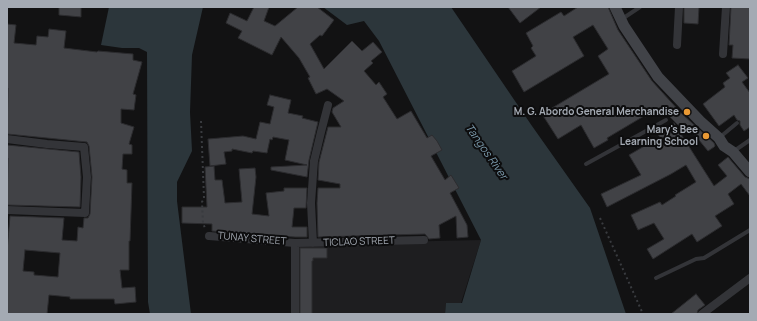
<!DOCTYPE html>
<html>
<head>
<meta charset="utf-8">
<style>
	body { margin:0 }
	#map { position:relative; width:757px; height:321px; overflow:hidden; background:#121213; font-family:Manrope,sans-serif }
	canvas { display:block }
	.frame { position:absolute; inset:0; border:8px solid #a4aab3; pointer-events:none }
</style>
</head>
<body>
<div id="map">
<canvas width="757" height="321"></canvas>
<div class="frame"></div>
</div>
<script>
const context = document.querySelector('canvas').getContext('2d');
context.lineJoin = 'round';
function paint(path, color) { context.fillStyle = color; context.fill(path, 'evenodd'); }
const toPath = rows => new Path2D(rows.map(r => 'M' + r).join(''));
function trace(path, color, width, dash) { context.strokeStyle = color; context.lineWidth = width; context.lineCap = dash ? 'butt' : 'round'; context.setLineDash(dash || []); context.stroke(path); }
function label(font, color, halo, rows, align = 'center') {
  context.font = font + ' Manrope,sans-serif'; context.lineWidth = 4; context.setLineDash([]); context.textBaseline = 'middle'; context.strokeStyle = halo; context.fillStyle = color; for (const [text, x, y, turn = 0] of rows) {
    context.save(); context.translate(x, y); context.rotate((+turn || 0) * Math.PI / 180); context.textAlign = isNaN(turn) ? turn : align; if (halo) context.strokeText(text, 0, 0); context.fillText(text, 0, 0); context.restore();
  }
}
const built = toPath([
	[481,240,461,303,446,303,445,314,298,314,298,244]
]);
const water = toPath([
	[109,7,203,7,192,55,190,112,192,151,177,182,177,201,191,314,150,314,148,302,147,52,139,48,122,48,101,45],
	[323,7,451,7,532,126,590,208,626,314,445,314,446,303,462,303,481,240,379,41,364,21,347,25]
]);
const building = toPath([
	[59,7,81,7,81,17,59,15,59,7],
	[254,7,269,7,264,21,275,26,298,7,317,7,334,20,322,36,320,35,310,44,324,69,352,41,362,51,373,42,382,52,371,61,373,63,364,71,376,85,379,82,387,94,383,97,397,119,411,111,427,138,432,135,437,141,442,150,431,156,445,180,451,175,459,188,450,193,467,225,468,237,457,238,456,216,439,225,440,238,429,239,425,234,318,237,317,203,318,188,340,188,340,184,318,180,319,162,328,127,341,127,332,112,333,108,344,101,327,89,316,94,308,78,310,77,299,58,281,37,272,55,238,38,242,31,226,23,230,13,247,21,254,7],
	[508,7,541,7,520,23,508,7],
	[578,7,608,7,618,30,652,81,681,113,714,143,715,146,714,147,708,151,685,123,680,127,661,108,645,117,644,116,607,138,608,140,594,148,581,125,558,139,542,114,609,74,598,56,608,49,593,25,573,37,584,56,524,92,512,71,536,56,531,48,533,46,526,33,561,12,564,16,578,7],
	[684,7,699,7,698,24,684,23,684,7],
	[731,7,750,7,750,59,732,58,733,45,729,45,731,7],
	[7,24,16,25,14,43,36,45,37,36,48,37,49,29,66,31,64,48,97,52,98,51,133,54,133,60,142,62,133,94,136,95,134,110,121,109,121,123,134,127,129,144,132,145,132,154,123,154,122,169,127,170,127,183,132,183,130,241,129,241,129,270,120,270,122,288,135,287,136,302,115,304,114,299,70,299,70,297,49,295,47,314,7,314,7,251,10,216,64,218,62,240,77,241,78,227,83,228,84,218,88,218,90,214,92,177,89,146,87,142,7,134,8,88,7,88,7,24],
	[25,250,60,253,58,277,34,275,34,272,23,271,25,250],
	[738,65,748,78,742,82,750,93,750,127,744,131,740,125,740,121,737,120,734,115,719,126,703,104,725,87,723,83,730,78,726,73,738,65],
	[270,95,291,100,288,113,303,116,302,118,318,122,309,160,307,177,271,170,271,167,307,165,285,160,289,140,273,137,272,140,270,139,267,153,253,151,252,153,232,149,232,151,224,152,226,164,210,166,208,139,243,136,256,139,260,122,270,124,274,107,267,105,270,95],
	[674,123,714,186,727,176,718,165,728,157,745,177,750,179,750,196,741,184,728,194,734,204,715,216,722,226,697,242,692,234,653,259,647,249,664,239,654,223,638,230,631,215,660,202,662,205,676,196,675,195,696,182,686,165,671,174,607,207,601,194,641,175,629,155,660,137,657,133,674,123],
	[7,145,79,152,81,177,80,207,7,205,8,158,7,158,7,145],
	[214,166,215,180,222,180,225,203,242,202,239,169,255,168,256,177,252,214,269,216,266,193,284,191,284,188,307,188,306,208,294,208,292,227,307,227,307,237,295,237,212,231,212,224,182,223,182,207,207,207,205,167,214,166],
	[300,248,327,248,327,258,313,258,313,261,312,261,312,314,300,314,300,248],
	[696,294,705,305,698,310,697,314,671,314,696,294]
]);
const path = toPath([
	[201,121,204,198,202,202,203,223,205,228],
	[600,218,643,314]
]);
const service = toPath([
	[622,19,640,7],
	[719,138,737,123],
	[734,151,750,140],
	[586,164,666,120],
	[656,278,696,259,704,258,750,230]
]);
const minor = toPath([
	[677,45,679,7],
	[723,54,726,7],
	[7,139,47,144,84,147,87,177,85,213,7,210],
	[209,236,295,243,424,240],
	[313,243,311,203,314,161,321,132,328,105],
	[295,314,295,243],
	[702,314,750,278]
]);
const secondary = toPath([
	[615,7,624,26,658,77,700,121,719,138,724,146,733,152,750,172]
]);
const markers = [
	[687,112,4,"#e99934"],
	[706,136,4,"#e99934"]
];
const poiNames = [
	["M. G. Abordo General Merchandise",679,112],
	["Mary's Bee",698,130],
	["Learning School",698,142]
];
const streetNames = [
	["TUNAY STREET",252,239,5],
	["TICLAO STREET",359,242,-2]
];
const waterNames = [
	["Tangos River",486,152,55]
];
paint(built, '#1e1e20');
paint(water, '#2c363b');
paint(building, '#414246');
trace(building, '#2c2c2f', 1);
trace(path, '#393b3f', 2, [2, 3]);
trace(service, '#333438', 4);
trace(minor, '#333438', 8);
trace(secondary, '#414348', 11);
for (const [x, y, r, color] of markers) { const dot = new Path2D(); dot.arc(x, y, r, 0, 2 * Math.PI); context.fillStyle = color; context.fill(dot); trace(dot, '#0d0d0e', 1.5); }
label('bold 10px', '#a4aab3', '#0d0d0e', poiNames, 'right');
label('10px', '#a4aab3', '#0d0d0e', streetNames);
label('italic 11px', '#7c9bad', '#0d0d0e', waterNames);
</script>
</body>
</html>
